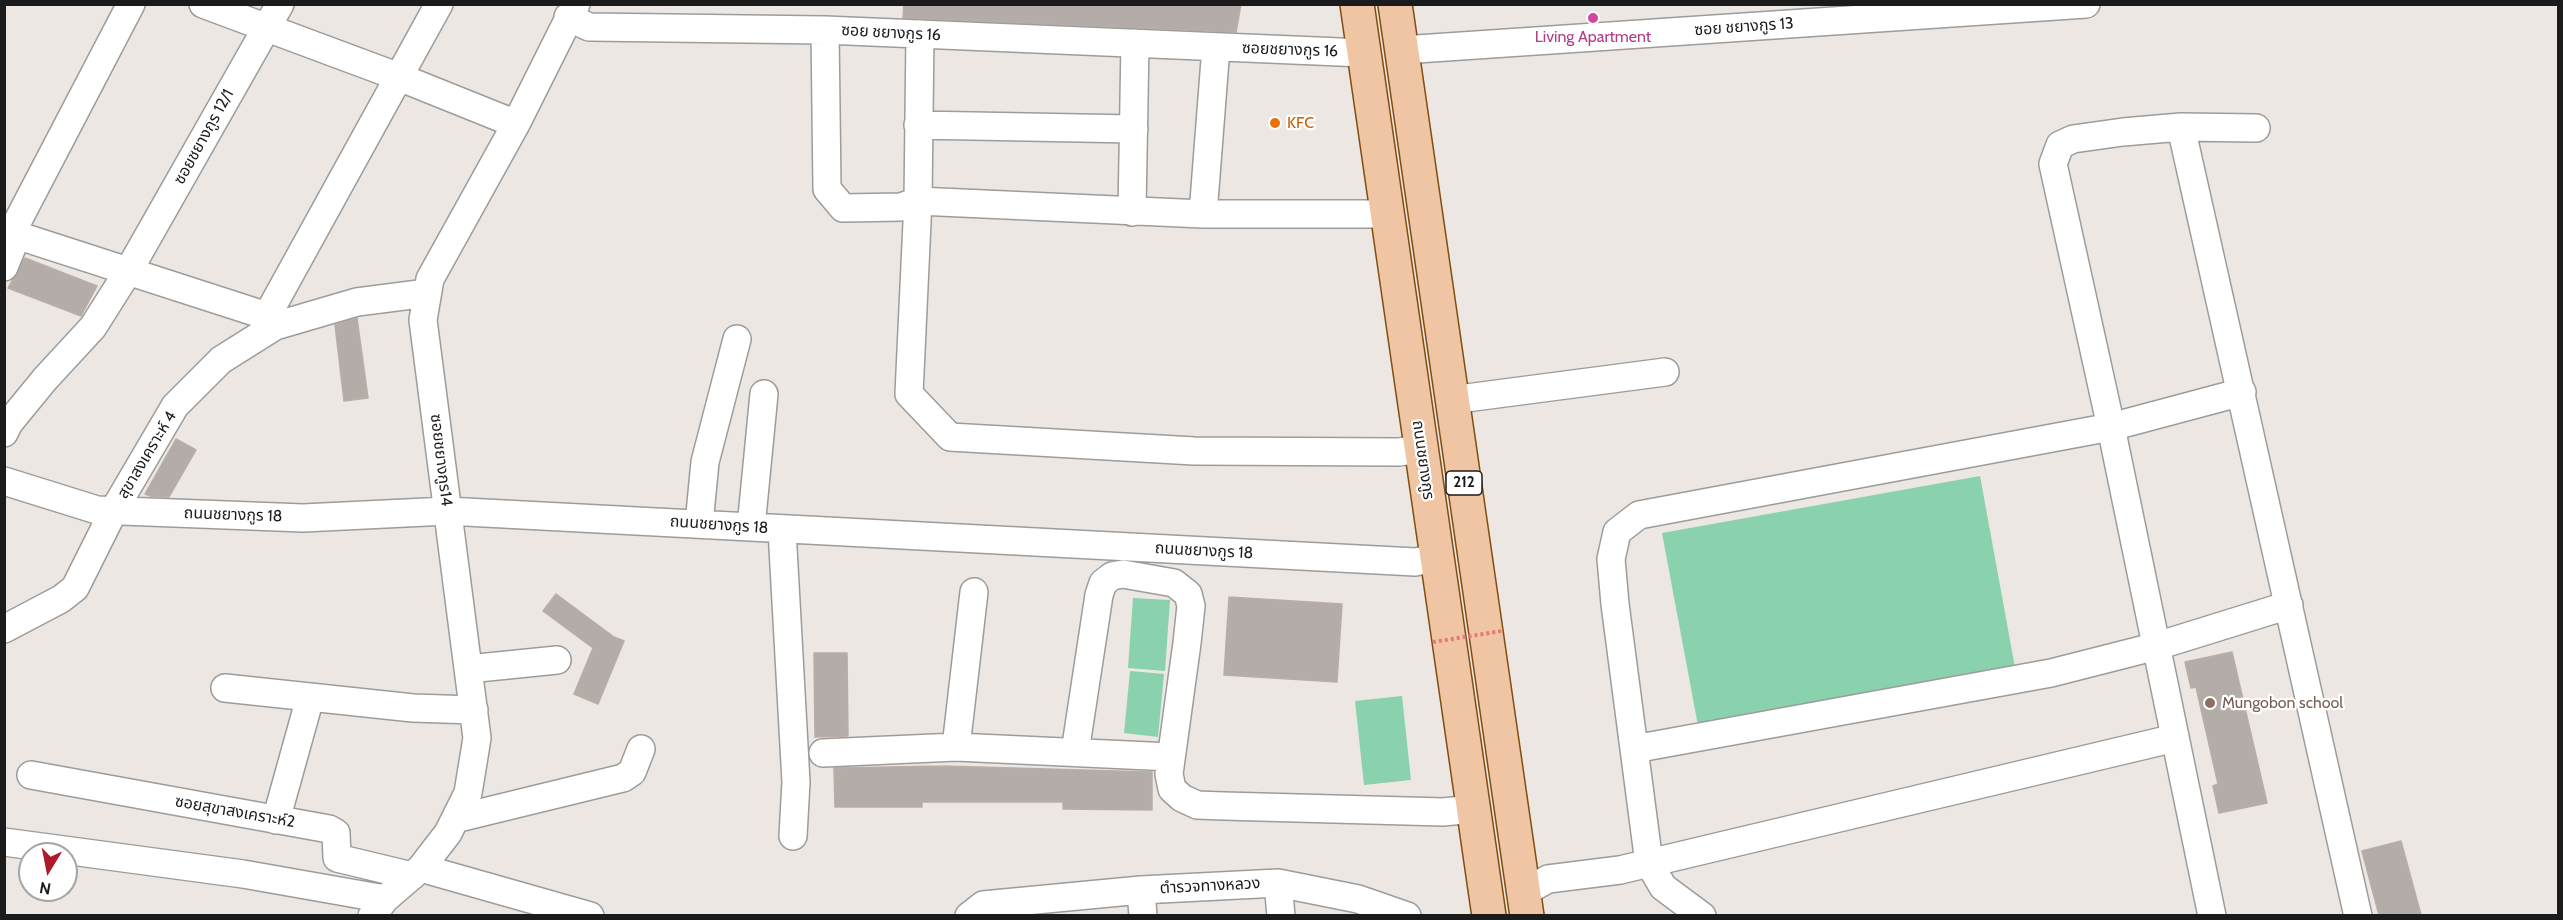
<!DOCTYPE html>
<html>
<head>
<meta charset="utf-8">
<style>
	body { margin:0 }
	#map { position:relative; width:2563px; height:920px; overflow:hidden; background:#ece7e2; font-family:Cabin,sans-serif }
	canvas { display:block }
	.frame { position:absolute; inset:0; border:6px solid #1b1b1b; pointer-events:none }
	.north { position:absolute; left:18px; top:842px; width:60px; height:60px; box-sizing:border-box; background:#fff; border:2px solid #a4a4a4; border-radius:50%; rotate:190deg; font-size:16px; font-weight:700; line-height:24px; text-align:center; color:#1b1b1b }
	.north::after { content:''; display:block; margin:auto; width:21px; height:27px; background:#af182a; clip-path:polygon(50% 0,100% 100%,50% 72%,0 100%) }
</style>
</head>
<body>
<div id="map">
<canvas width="2563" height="920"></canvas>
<div class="frame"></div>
<div class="north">N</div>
</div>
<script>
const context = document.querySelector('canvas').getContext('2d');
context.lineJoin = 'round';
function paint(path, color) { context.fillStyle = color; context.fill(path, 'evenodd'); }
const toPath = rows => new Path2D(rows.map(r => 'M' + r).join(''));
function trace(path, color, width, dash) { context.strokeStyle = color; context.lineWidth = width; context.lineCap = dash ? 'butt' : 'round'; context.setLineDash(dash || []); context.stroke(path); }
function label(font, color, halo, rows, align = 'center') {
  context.font = font + ' Cabin,"Noto Sans Thai",sans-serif'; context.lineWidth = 4.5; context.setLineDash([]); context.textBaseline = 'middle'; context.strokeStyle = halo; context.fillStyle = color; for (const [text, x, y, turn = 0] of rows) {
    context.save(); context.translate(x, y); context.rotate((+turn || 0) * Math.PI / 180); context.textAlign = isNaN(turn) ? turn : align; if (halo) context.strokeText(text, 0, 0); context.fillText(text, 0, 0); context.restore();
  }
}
const pitch = toPath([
	[1980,476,2016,673,1699,731,1662,533],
	[1133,598,1170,600,1165,671,1128,668],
	[1130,671,1164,674,1158,737,1124,733],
	[1402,696,1411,780,1364,785,1355,701]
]);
const building = toPath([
	[904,4,1241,4,1236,32,903,18,904,4],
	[25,258,97,286,81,316,8,288,25,258],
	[357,318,368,398,344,401,335,325,357,318],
	[176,439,196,450,169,497,150,496,145,494,176,439],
	[556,594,614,637,624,641,598,704,574,694,593,648,543,611,556,594],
	[1229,597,1342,604,1337,682,1224,675,1229,597],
	[2232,652,2267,803,2219,813,2213,786,2218,784,2196,687,2191,688,2185,662,2232,652],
	[814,653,847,653,848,736,815,737,814,653],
	[943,766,1152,772,1152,810,1063,809,1063,802,922,802,922,807,835,807,834,768,943,766],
	[2401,841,2421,915,2379,915,2362,851,2401,841]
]);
const minor = toPath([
	[203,4,399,77,516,124],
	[568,17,589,27,825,30,1363,53],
	[825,30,827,189,843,208,901,207,918,201,1203,214,1387,214],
	[920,34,918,201,909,394,950,437,1194,451,1399,452,1421,449],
	[1402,50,2086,4],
	[918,125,1134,129],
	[2181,127,2358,916],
	[1132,212,1135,43],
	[1203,214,1216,47],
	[4,231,267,316,439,4],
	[4,267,13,245,12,232,131,4],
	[1451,400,1665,372],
	[4,433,9,423,45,379,93,327,129,270,280,4],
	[4,481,97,510,303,518,447,511,1415,562,1437,558],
	[699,524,705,462,737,339],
	[751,527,764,394],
	[782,530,796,782,793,836],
	[4,629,61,599,75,588,114,510,175,406,221,360,275,326,357,302,427,293],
	[468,669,557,660],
	[225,688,413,708,474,710],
	[956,747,974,592],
	[1634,749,2051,673,2157,646,2289,605],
	[1075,752,1099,595,1103,583,1112,576,1123,574,1174,583,1188,594,1191,606,1187,643,1169,774,1172,789,1182,798,1197,805,1224,806,1443,812,1473,809],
	[823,753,956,747,1171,757],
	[31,775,329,829,336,833,337,858,412,876],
	[455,819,623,778,632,772,641,749],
	[276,820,310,698],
	[4,842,243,874,385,899],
	[421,868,590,916],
	[1278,883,1281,916],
	[1141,890,1143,916],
	[1523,893,1548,879,1620,870,2175,738],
	[372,916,385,899,421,868,448,833,468,793,477,738,423,320,430,279,516,124,576,4],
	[969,916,983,905,1141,890,1278,883,1358,899,1407,916],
	[1702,916,1663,887,1649,863,1615,604,1611,559,1617,532,1639,515,2111,427,2242,392],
	[2212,916,2111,427,2053,164,2060,145,2073,139,2123,132,2181,127,2256,128]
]);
const major = toPath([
	[1357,4,1489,916],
	[1395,4,1527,916]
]);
const pathBridge = toPath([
	[1433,642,1502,631]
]);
const markers = [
	[1593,18,6,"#d1479c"],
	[1275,123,6,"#e8710a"],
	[2210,703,6,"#8d6e63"]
];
const shields = [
	[1464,483,36]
];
const shieldNames = [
	["212",1464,483]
];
const streetNames = [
	["ซอย ชยางกูร 13",1744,27,-4],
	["ซอย ชยางกูร 16",891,33,3],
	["ซอยชยางกูร 16",1290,50,2],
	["ซอยชยางกูร 12/1",204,137,-61],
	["สุขาสงเคราะห์ 4",147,455,-59],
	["ซอยชยางกูร14",441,460,83],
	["ถนนชยางกูร",1423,460,82],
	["ถนนชยางกูร 18",233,515,2],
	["ถนนชยางกูร 18",719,525,4],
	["ถนนชยางกูร 18",1204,551,3],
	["ซอยสุขาสงเคราะห์2",235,812,10],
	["ตำรวจทางหลวง",1210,886,-3]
];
const hotelNames = [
	["Living Apartment",1593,37]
];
const foodNames = [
	["KFC",1287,123]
];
const educationNames = [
	["Mungobon school",2222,703]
];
paint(pitch, '#89d2ad');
paint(building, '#b4aca8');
trace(building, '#bbada6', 1.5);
trace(minor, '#9c9c9c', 30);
trace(major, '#814e11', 36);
trace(minor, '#fff', 27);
trace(major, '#f0c5a3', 33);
trace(pathBridge, '#e87779', 4, [3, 3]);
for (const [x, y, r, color] of markers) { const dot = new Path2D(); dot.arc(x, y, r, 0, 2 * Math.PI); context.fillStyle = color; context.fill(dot); trace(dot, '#fff', 2); }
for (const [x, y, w] of shields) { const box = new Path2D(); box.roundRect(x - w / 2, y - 12, w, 24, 4.5); context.fillStyle = '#fff'; context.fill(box); trace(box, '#1b1b1b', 1.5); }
label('bold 15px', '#1b1b1b', null, shieldNames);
label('16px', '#1b1b1b', '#fff', streetNames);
label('16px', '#b23c85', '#fff', hotelNames);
label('16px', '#c56008', '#fff', foodNames, 'left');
label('16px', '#785e54', '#fff', educationNames, 'left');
</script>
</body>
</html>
